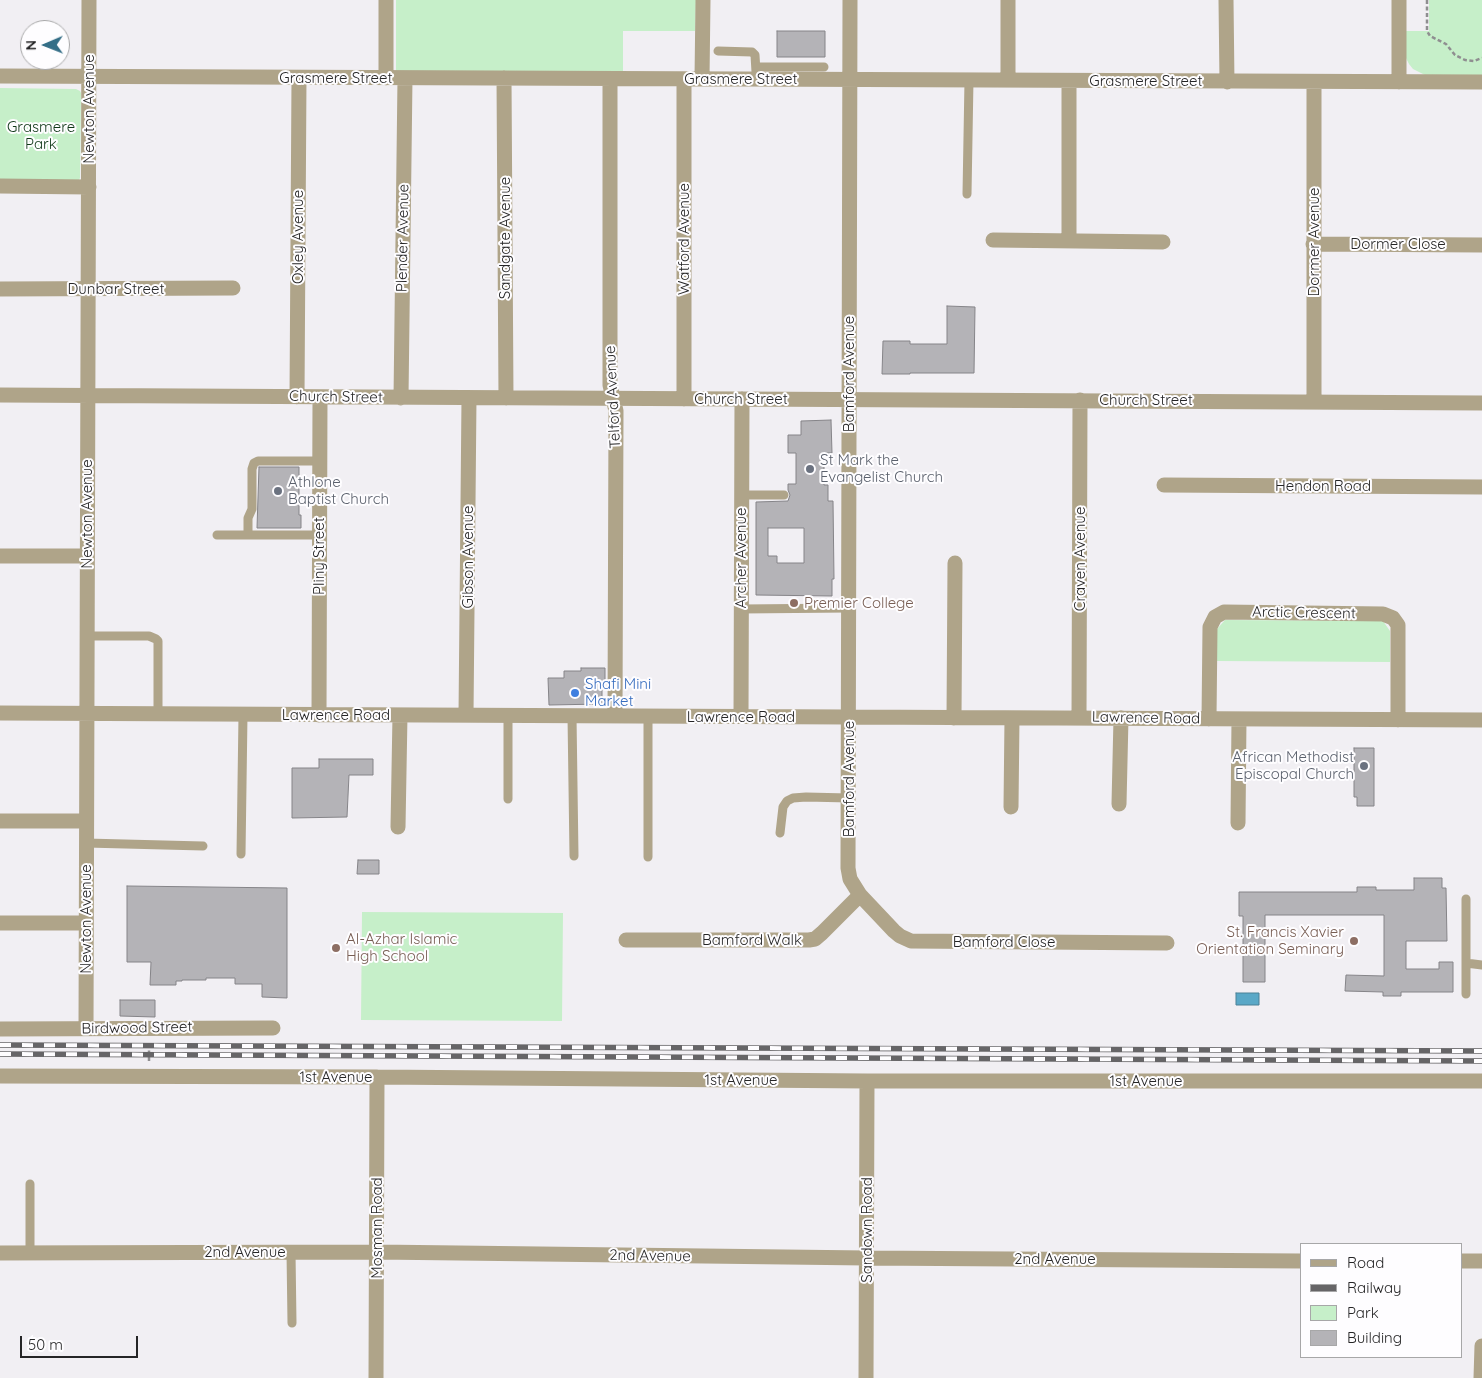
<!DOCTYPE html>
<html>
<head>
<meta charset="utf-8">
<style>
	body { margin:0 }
	#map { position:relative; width:1482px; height:1378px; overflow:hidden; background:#f1eff3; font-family:Quicksand,sans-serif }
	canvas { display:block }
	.legend { position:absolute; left:1300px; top:1243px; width:162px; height:115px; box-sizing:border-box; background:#fefdff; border:1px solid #a7a7a8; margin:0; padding:6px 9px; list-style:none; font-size:15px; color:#252526 }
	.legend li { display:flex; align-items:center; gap:10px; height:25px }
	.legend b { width:25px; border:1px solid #a7a7a8 }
	.north { position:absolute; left:20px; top:20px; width:50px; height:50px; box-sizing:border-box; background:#fefdff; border:1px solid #a7a7a8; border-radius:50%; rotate:269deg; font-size:14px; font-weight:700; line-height:20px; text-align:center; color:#252526 }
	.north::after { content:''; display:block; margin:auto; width:18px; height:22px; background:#346e87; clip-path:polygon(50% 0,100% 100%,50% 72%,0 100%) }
	.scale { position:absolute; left:20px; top:1336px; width:118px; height:22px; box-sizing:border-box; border:2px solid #252526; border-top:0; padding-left:6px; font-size:15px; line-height:18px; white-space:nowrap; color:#252526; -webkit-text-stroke:4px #fefdff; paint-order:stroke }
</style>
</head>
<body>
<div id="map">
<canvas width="1482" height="1378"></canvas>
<ul class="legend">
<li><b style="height:6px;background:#afa489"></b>Road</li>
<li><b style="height:6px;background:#666567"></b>Railway</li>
<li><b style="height:14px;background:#c6efc9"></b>Park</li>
<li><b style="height:14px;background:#b4b3b7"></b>Building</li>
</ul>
<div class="north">N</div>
<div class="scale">50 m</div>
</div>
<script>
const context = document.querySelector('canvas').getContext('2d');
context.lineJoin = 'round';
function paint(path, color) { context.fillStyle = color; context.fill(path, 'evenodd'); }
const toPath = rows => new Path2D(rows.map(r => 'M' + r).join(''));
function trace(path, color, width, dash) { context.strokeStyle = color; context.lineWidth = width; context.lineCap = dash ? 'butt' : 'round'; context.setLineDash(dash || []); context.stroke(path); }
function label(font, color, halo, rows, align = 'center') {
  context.font = font + ' Quicksand,sans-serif'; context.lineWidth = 4; context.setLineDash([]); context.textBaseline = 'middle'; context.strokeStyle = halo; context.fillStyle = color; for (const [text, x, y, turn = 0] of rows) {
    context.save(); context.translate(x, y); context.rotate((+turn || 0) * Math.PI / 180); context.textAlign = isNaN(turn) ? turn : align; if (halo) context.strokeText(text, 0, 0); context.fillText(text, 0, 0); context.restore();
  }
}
const green = toPath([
	[396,0,696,0,695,31,623,31,623,73,396,72],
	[1429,0,1482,0,1482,75,1425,75,1413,69,1409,64,1406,58,1406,31,1429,31],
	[0,88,76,89,80,91,81,93,80,178,79,180,0,180],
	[1225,620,1383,621,1390,631,1390,662,1217,661,1217,629],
	[362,912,563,913,562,1021,361,1020]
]);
const water = toPath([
	[1236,993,1259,993,1259,1005,1236,1005,1236,993]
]);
const building = toPath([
	[777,31,825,31,825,57,777,57,777,31],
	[947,306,975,307,974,373,910,373,910,374,882,374,883,341,910,341,910,344,947,344,947,306],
	[831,420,832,453,824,453,824,485,828,485,828,501,833,501,834,579,832,579,832,596,756,595,756,502,788,501,790,495,788,490,788,484,796,484,796,453,788,453,788,435,801,435,801,421,831,420],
	[768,528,804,528,804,563,777,563,777,556,768,556,768,528],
	[259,467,299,467,299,515,301,515,301,528,257,528,259,467],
	[581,668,605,668,605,682,602,682,602,704,549,705,548,678,564,678,564,671,581,671,581,668],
	[1354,748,1374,748,1374,806,1357,806,1357,797,1354,797,1354,748],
	[319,759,373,759,373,775,349,775,347,817,292,818,292,768,319,768,319,759],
	[358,860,379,860,379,874,357,874,358,860],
	[1414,878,1442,878,1442,888,1446,888,1447,941,1406,941,1406,969,1439,969,1439,962,1453,962,1453,992,1401,992,1401,996,1383,996,1383,992,1345,991,1346,975,1384,976,1384,915,1265,915,1265,982,1243,982,1243,916,1239,916,1239,892,1357,892,1357,887,1376,887,1376,890,1414,890,1414,878],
	[127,886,287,888,287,998,262,997,262,984,235,984,235,978,206,978,206,980,182,980,182,981,176,981,176,985,150,985,151,962,127,962,127,886],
	[120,1000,155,1000,155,1017,120,1016,120,1000]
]);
const path = toPath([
	[1427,0,1427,31,1430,36,1446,44,1455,55,1465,60,1474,61,1482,58],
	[149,1044,149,1061]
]);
const lane = toPath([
	[718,51,752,52,755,55,756,72],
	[756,67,824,67],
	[967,194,969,80],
	[742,495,784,495],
	[217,535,320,535],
	[248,535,248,518,252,509,252,469,254,463,258,461,320,461],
	[741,609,849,608],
	[87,636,149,636,156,639,158,641,158,714],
	[572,716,574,856],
	[648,716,648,857],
	[508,799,508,715],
	[780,833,783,807,787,801,793,798,806,797,849,798],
	[86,843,203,846],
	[241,854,243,715],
	[1466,963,1482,965],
	[1466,994,1466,899],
	[291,1252,292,1323],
	[30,1253,30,1184]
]);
const street = toPath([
	[850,0,848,868,850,879,860,895,894,931,900,936,911,941,1167,943],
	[1226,0,1227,82],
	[0,76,1482,82],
	[386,78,386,0],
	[504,78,506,398],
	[610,79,610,385,616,411,615,716],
	[702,79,703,0],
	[1008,80,1008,0],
	[1314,82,1314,401],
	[1399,82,1399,0],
	[0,186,89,187],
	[993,240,1163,242],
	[1069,241,1069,81],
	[1313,244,1482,245],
	[0,289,233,288],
	[0,395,1482,403],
	[297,397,299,78],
	[401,398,405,78],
	[684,399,684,79],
	[1164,485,1482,487],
	[0,556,87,556],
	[0,713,1482,720],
	[319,715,320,397],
	[466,715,469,398],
	[741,716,742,399],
	[954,718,955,563],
	[1079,718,1080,400],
	[1209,719,1210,627,1215,617,1224,612,1383,614,1393,618,1398,625,1398,720],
	[1119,804,1121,718],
	[1011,807,1012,718],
	[0,821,86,821],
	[1238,823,1239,719],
	[398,827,400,715],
	[0,923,86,923],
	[626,940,809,940,815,939,822,933,860,895],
	[86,1028,89,0],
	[0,1029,273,1028],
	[0,1076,377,1077,867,1081,1482,1081],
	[0,1253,377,1252,867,1258,1301,1261],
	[1461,1261,1482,1261],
	[376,1378,377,1077],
	[866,1378,867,1081],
	[1481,1378,1482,1346]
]);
const rail = toPath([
	[0,1045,1482,1051],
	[0,1054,1482,1061]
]);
const markers = [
	[810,469,5,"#6b7280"],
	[278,491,5,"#6b7280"],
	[794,603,5,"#8d6e63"],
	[575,693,5,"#3f7fe0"],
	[1364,766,5,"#6b7280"],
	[1354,941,5,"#8d6e63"],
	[336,948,5,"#8d6e63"]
];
const streetNames = [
	["Grasmere Street",336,78],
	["Grasmere Street",741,79],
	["Grasmere Street",1146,81],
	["Newton Avenue",89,109,-90],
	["Oxley Avenue",298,237,-90],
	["Plender Avenue",403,238,-89],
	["Sandgate Avenue",505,238,-90],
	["Watford Avenue",684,239,-90],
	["Dormer Avenue",1314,242,-90],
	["Dormer Close",1398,244],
	["Dunbar Street",116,289],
	["Bamford Avenue",849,374,-90],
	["Church Street",336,397,1],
	["Telford Avenue",613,397,-93],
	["Church Street",741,399],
	["Church Street",1146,400],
	["Hendon Road",1323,486],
	["Newton Avenue",87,514,-90],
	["Pliny Street",319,556,-90],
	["Gibson Avenue",468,557,-90],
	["Archer Avenue",741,558,-90],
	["Craven Avenue",1080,559,-90],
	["Arctic Crescent",1304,613,1],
	["Lawrence Road",336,715],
	["Lawrence Road",741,717],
	["Lawrence Road",1146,718,1],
	["Bamford Avenue",849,779,-90],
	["Newton Avenue",86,919,-90],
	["Bamford Walk",752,940],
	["Bamford Close",1004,942],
	["Birdwood Street",137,1028,-1],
	["1st Avenue",336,1077],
	["1st Avenue",741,1080],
	["1st Avenue",1146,1081],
	["Mosman Road",377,1228,-90],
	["Sandown Road",867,1230,-90],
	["2nd Avenue",245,1252],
	["2nd Avenue",650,1256,1],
	["2nd Avenue",1055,1259]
];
const parkNames = [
	["Grasmere",41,127],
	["Park",41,144]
];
const worshipNames = [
	["St Mark the",820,460],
	["Evangelist Church",820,477],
	["Athlone",288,482],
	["Baptist Church",288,499],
	["African Methodist",1354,757,"right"],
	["Episcopal Church",1354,774,"right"]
];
const educationNames = [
	["Premier College",804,603],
	["St. Francis Xavier",1344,932,"right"],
	["Orientation Seminary",1344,949,"right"],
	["Al-Azhar Islamic",346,939],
	["High School",346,956]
];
const shopNames = [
	["Shafi Mini",585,684],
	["Market",585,701]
];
paint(green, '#c6efc9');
paint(water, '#5aa8c7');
trace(water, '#4a8197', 1);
paint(building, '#b4b3b7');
trace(building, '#858488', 1);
trace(path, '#8f8e90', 2.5, [4, 2.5]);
trace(lane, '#afa489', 9);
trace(street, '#afa489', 15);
trace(rail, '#666567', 5.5);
trace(rail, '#fefdff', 4, [11]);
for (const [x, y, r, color] of markers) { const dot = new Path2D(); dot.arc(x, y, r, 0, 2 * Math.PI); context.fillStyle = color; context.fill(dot); trace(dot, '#fefdff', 2); }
label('15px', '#252526', '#fefdff', streetNames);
label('15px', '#0e3616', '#fefdff', parkNames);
label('15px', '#5b616d', '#fefdff', worshipNames, 'left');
label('15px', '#785e54', '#fefdff', educationNames, 'left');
label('15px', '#366cbe', '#fefdff', shopNames, 'left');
</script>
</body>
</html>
